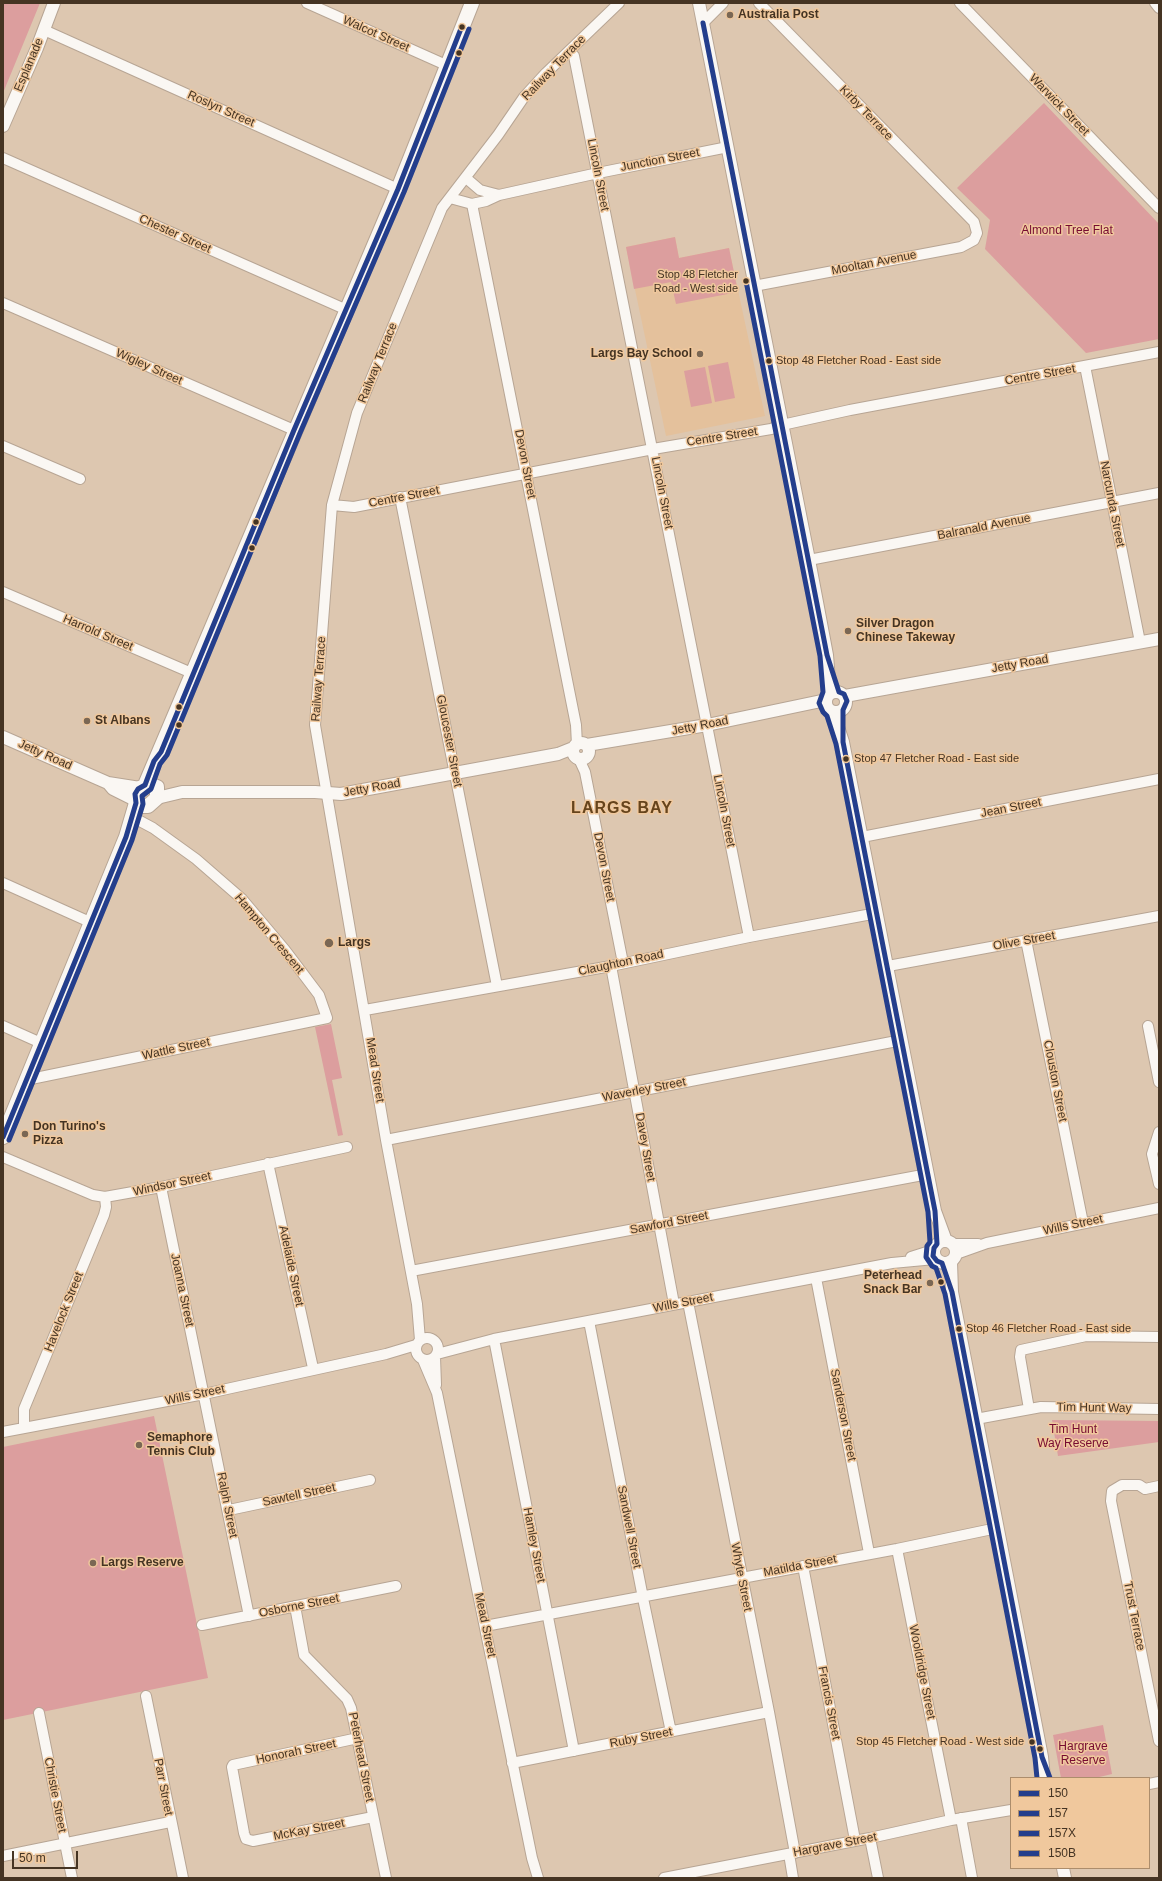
<!DOCTYPE html>
<html>
<head>
<meta charset="utf-8">
<style>
	body { margin:0 }
	#map { position:relative; width:1162px; height:1881px; overflow:hidden; background:#ddc7b0; font-family:Helvetica,sans-serif }
	canvas { display:block }
	.frame { position:absolute; inset:0; border:4px solid #453423; pointer-events:none }
	.legend { position:absolute; left:1010px; top:1777px; width:140px; height:92px; box-sizing:border-box; background:#f0c89d; border:1px solid #ac8d6c; margin:0; padding:5px 7px; list-style:none; font-size:12px; color:#453423 }
	.legend li { display:flex; align-items:center; gap:8px; height:20px }
	.legend b { width:20px; border:1px solid #ac8d6c }
	.scale { position:absolute; left:12px; top:1851px; width:66px; height:18px; box-sizing:border-box; border:2px solid #453423; border-top:0; padding-left:5px; font-size:12px; line-height:14px; white-space:nowrap; color:#453423; -webkit-text-stroke:3px #f0c89d; paint-order:stroke }
</style>
</head>
<body>
<div id="map">
<canvas width="1162" height="1881"></canvas>
<div class="frame"></div>
<ul class="legend">
<li><b style="height:5px;background:#243e8c"></b>150</li>
<li><b style="height:5px;background:#243e8c"></b>157</li>
<li><b style="height:5px;background:#243e8c"></b>157X</li>
<li><b style="height:5px;background:#243e8c"></b>150B</li>
</ul>
<div class="scale">50 m</div>
</div>
<script>
const context = document.querySelector('canvas').getContext('2d');
context.lineJoin = 'round';
function paint(path, color) { context.fillStyle = color; context.fill(path, 'evenodd'); }
const toPath = rows => new Path2D(rows.map(r => 'M' + r).join(''));
function trace(path, color, width, dash) { context.strokeStyle = color; context.lineWidth = width; context.lineCap = dash ? 'butt' : 'round'; context.setLineDash(dash || []); context.stroke(path); }
function label(font, color, halo, rows, align = 'center') {
  context.font = font + ' Helvetica,sans-serif'; context.lineWidth = 3; context.setLineDash([]); context.textBaseline = 'middle'; context.strokeStyle = halo; context.fillStyle = color; for (const [text, x, y, turn = 0] of rows) {
    context.save(); context.translate(x, y); context.rotate((+turn || 0) * Math.PI / 180); context.textAlign = isNaN(turn) ? turn : align; if (halo) context.strokeText(text, 0, 0); context.fillText(text, 0, 0); context.restore();
  }
}
const built = toPath([
	[675,237,679,258,729,248,765,416,666,436,626,247]
]);
const green = toPath([
	[3,3,40,3,3,93],
	[1044,103,1159,224,1159,339,1086,353,985,249,990,220,957,188],
	[675,237,679,258,729,248,738,292,676,304,671,282,634,289,626,247],
	[728,362,735,398,715,402,708,366],
	[705,367,712,403,691,407,684,371],
	[331,1024,342,1078,332,1080,343,1135,338,1136,315,1027],
	[154,1416,208,1678,3,1720,3,1447],
	[1052,1420,1159,1421,1159,1442,1058,1456],
	[1103,1725,1112,1774,1095,1778,1061,1778,1053,1735]
]);
const minor = toPath([
	[307,3,446,65],
	[960,3,1159,208],
	[1155,3,1159,8],
	[703,23,723,3],
	[44,30,398,189],
	[569,52,574,56,749,937],
	[3,158,347,310],
	[466,178,480,190,499,195],
	[450,198,472,204,486,201,499,195,598,173,728,147],
	[472,204,576,725,577,745],
	[754,286,961,247,974,240,977,233,974,222,759,3],
	[3,303,294,430],
	[1085,366,1140,642],
	[3,446,80,479],
	[400,497,497,986],
	[332,505,354,507,653,449,771,429,782,425,850,410,1159,352],
	[809,560,1159,493],
	[3,592,194,674],
	[579,759,585,772,623,963],
	[862,837,1159,779],
	[3,883,92,923],
	[1026,940,1083,1223],
	[611,966,674,1304],
	[888,966,1159,916],
	[365,1010,611,966,749,937,877,913],
	[3,1026,41,1043],
	[1148,1026,1159,1082],
	[26,1080,327,1018,319,995,285,950,242,899,196,859,153,828,138,820],
	[1159,1132,1152,1154,1159,1184],
	[386,1140,902,1040],
	[3,1157,93,1195,105,1197,161,1187,347,1147],
	[268,1163,313,1368],
	[161,1187,249,1616],
	[953,1244,978,1244],
	[956,1254,987,1243,1159,1208],
	[911,1257,933,1250],
	[411,1271,928,1174],
	[816,1278,869,1553],
	[688,1302,769,1712,795,1853],
	[589,1321,644,1603,671,1732],
	'416 1349a11 11 0 1 1 22 0a11 11 0 1 1-22 0Z',
	[494,1339,574,1751],
	[420,1340,417,1304,386,1140,315,725,332,505,357,413,442,208,498,135,524,97,546,73,619,3],
	[437,1354,494,1339,892,1263,935,1259],
	[435,1357,436,1385],
	[423,1360,437,1393,532,1858,538,1878],
	[1029,1409,1020,1357,1021,1350,1086,1336,1159,1337],
	[976,1419,1041,1407,1159,1409],
	[24,1428,24,1409,104,1215,106,1207,105,1197],
	[3,1432,204,1394,386,1354,416,1345],
	[1159,1486,1145,1489,1139,1485,1122,1485,1112,1491,1111,1501,1159,1741],
	[229,1510,370,1480],
	[897,1549,951,1820],
	[803,1566,855,1840],
	[295,1606,304,1655,347,1699,351,1708,386,1878],
	[202,1625,396,1586],
	[485,1626,897,1549,997,1528],
	[146,1696,183,1878],
	[39,1713,72,1878],
	[358,1738,233,1765,232,1767,244,1833,246,1839,253,1841,373,1817],
	[512,1763,769,1712],
	[1149,1784,1159,1782],
	[961,1818,972,1878],
	[870,1838,878,1878],
	[789,1854,793,1878],
	[3,1856,170,1822],
	[664,1878,870,1838,951,1820,1011,1810]
]);
const tertiary = toPath([
	[699,3,809,560,827,655,830,693],
	[3,126,37,48,54,3],
	'826 702a10 10 0 1 1 20 0a10 10 0 1 1-20 0Z',
	[845,696,1159,639],
	[833,712,843,742,935,1211,946,1241],
	[3,737,108,783,140,788],
	'573 751a8 8 0 1 1 16 0a8 8 0 1 1-16 0Z',
	[587,745,707,725,826,700],
	[108,783,113,789,135,800],
	[157,798,182,792,315,792,341,794,558,754,573,748],
	'934 1252a11 11 0 1 1 22 0a11 11 0 1 1-22 0Z',
	[951,1262,952,1292,1042,1757,1044,1778],
	[1063,1868,1065,1878]
]);
const secondary = toPath([
	[149,784,157,787,157,798,148,806,140,806,135,801,135,794,140,788,149,784],
	[145,785,398,189,472,3],
	[3,1137,126,837,136,803]
]);
const bus1 = toPath([
	[703,23,827,655,839,692,844,694,847,701,843,710,843,742,935,1211,937,1244,934,1248,933,1256,937,1261,942,1263,952,1292,1042,1757,1050,1778]
]);
const bus2 = toPath([
	[3,1137,126,837,136,803,135,794,138,789,145,785,154,761,161,752,294,430,398,189,462,26]
]);
const bus3 = toPath([
	[9,1140,132,840,143,804,142,796,151,789,160,764,167,755,300,433,404,192,469,29]
]);
const bus4 = toPath([
	[746,281,820,656,823,692,819,703,823,712,827,716,836,744,928,1212,930,1242,927,1246,926,1257,932,1266,936,1268,945,1294,1035,1758,1037,1778]
]);
const markers = [
	[730,15,4,"#7a6754"],
	[462,27,3.5,"#453423"],
	[459,53,3.5,"#453423"],
	[746,281,3.5,"#453423"],
	[700,354,4,"#7a6754"],
	[769,361,3.5,"#453423"],
	[256,522,3.5,"#453423"],
	[252,548,3.5,"#453423"],
	[848,631,4,"#7a6754"],
	[179,707,3.5,"#453423"],
	[87,721,4,"#7a6754"],
	[179,725,3.5,"#453423"],
	[846,759,3.5,"#453423"],
	[329,943,5,"#7a6754"],
	[25,1134,4,"#7a6754"],
	[941,1282,3.5,"#453423"],
	[930,1283,4,"#7a6754"],
	[959,1329,3.5,"#453423"],
	[139,1445,4,"#7a6754"],
	[93,1563,4,"#7a6754"],
	[1032,1742,3.5,"#453423"],
	[1040,1749,3.5,"#453423"]
];
const busNames = [
	["Stop 48 Fletcher",738,275,"right"],
	["Road - West side",738,289,"right"],
	["Stop 48 Fletcher Road - East side",776,361],
	["Stop 47 Fletcher Road - East side",854,759],
	["Stop 46 Fletcher Road - East side",966,1329],
	["Stop 45 Fletcher Road - West side",1024,1742,"right"]
];
const poiNames = [
	["Australia Post",738,15],
	["Largs Bay School",692,354,"right"],
	["Silver Dragon",856,624],
	["Chinese Takeway",856,638],
	["St Albans",95,721],
	["Largs",338,943],
	["Don Turino's",33,1127],
	["Pizza",33,1141],
	["Peterhead",922,1276,"right"],
	["Snack Bar",922,1290,"right"],
	["Semaphore",147,1438],
	["Tennis Club",147,1452],
	["Largs Reserve",101,1563]
];
const streetNames = [
	["Walcot Street",376,34,24],
	["Esplanade",29,65,-67],
	["Railway Terrace",554,68,-46],
	["Warwick Street",1059,105,46],
	["Roslyn Street",221,109,24],
	["Kirby Terrace",866,113,46],
	["Junction Street",660,160,-11],
	["Lincoln Street",598,175,79],
	["Chester Street",175,234,24],
	["Mooltan Avenue",874,263,-11],
	["Railway Terrace",378,363,-68],
	["Wigley Street",149,367,24],
	["Centre Street",1040,375,-10],
	["Centre Street",722,437,-9],
	["Devon Street",525,464,79],
	["Lincoln Street",662,493,79],
	["Centre Street",404,497,-11],
	["Narcunda Street",1112,504,79],
	["Balranald Avenue",984,527,-11],
	["Harrold Street",98,633,23],
	["Jetty Road",1020,664,-10],
	["Railway Terrace",319,679,-86],
	["Jetty Road",700,726,-11],
	["Gloucester Street",449,741,79],
	["Jetty Road",45,755,24],
	["Jetty Road",372,788,-10],
	["Jean Street",1011,808,-11],
	["Lincoln Street",724,811,79],
	["Devon Street",604,867,79],
	["Hampton Crescent",269,934,50],
	["Olive Street",1024,941,-10],
	["Claughton Road",621,963,-12],
	["Wattle Street",176,1049,-12],
	["Mead Street",375,1070,81],
	["Clouston Street",1055,1081,79],
	["Waverley Street",644,1090,-11],
	["Davey Street",645,1147,80],
	["Windsor Street",172,1184,-12],
	["Sawford Street",669,1223,-11],
	["Wills Street",1073,1225,-12],
	["Adelaide Street",291,1266,78],
	["Joanna Street",182,1290,78],
	["Wills Street",683,1303,-11],
	["Havelock Street",64,1312,-68],
	["Wills Street",195,1395,-12],
	["Tim Hunt Way",1094,1408,1],
	["Sanderson Street",843,1415,79],
	["Sawtell Street",299,1495,-12],
	["Ralph Street",227,1505,79],
	["Sandwell Street",629,1527,79],
	["Hamley Street",534,1545,79],
	["Matilda Street",800,1566,-11],
	["Whyte Street",741,1577,79],
	["Osborne Street",299,1606,-11],
	["Trust Terrace",1134,1616,79],
	["Mead Street",485,1625,78],
	["Wooldridge Street",922,1672,79],
	["Francis Street",829,1703,79],
	["Ruby Street",641,1738,-11],
	["Honorah Street",296,1752,-12],
	["Peterhead Street",361,1757,79],
	["Parr Street",163,1787,79],
	["Christie Street",55,1795,79],
	["McKay Street",309,1830,-11],
	["Hargrave Street",835,1845,-11]
];
const parkNames = [
	["Almond Tree Flat",1067,231],
	["Tim Hunt",1073,1430],
	["Way Reserve",1073,1444],
	["Hargrave",1083,1747],
	["Reserve",1083,1761]
];
const districtNames = [
	["LARGS BAY",622,809]
];
paint(built, '#e4c19c');
paint(green, '#dc9e9e');
trace(minor, '#b7a594', 12);
trace(tertiary, '#b7a594', 14);
trace(secondary, '#b7a594', 16);
trace(minor, '#faf7f3', 10);
trace(tertiary, '#faf7f3', 12);
trace(secondary, '#faf7f3', 14);
trace(bus1, '#243e8c', 5);
trace(bus2, '#243e8c', 5);
trace(bus3, '#243e8c', 5);
trace(bus4, '#243e8c', 5);
for (const [x, y, r, color] of markers) { const dot = new Path2D(); dot.arc(x, y, r, 0, 2 * Math.PI); context.fillStyle = color; context.fill(dot); trace(dot, '#f0c89d', 1.5); }
label('11px', '#453423', '#f0c89d', busNames, 'left');
label('bold 12px', '#453423', '#f0c89d', poiNames, 'left');
label('12px', '#453423', '#f0c89d', streetNames);
label('12px', '#760a31', '#f0c89d', parkNames);
context.letterSpacing = '1px';
label('bold 16px', '#66441c', '#f0c89d', districtNames);
context.letterSpacing = '0px';
</script>
</body>
</html>
